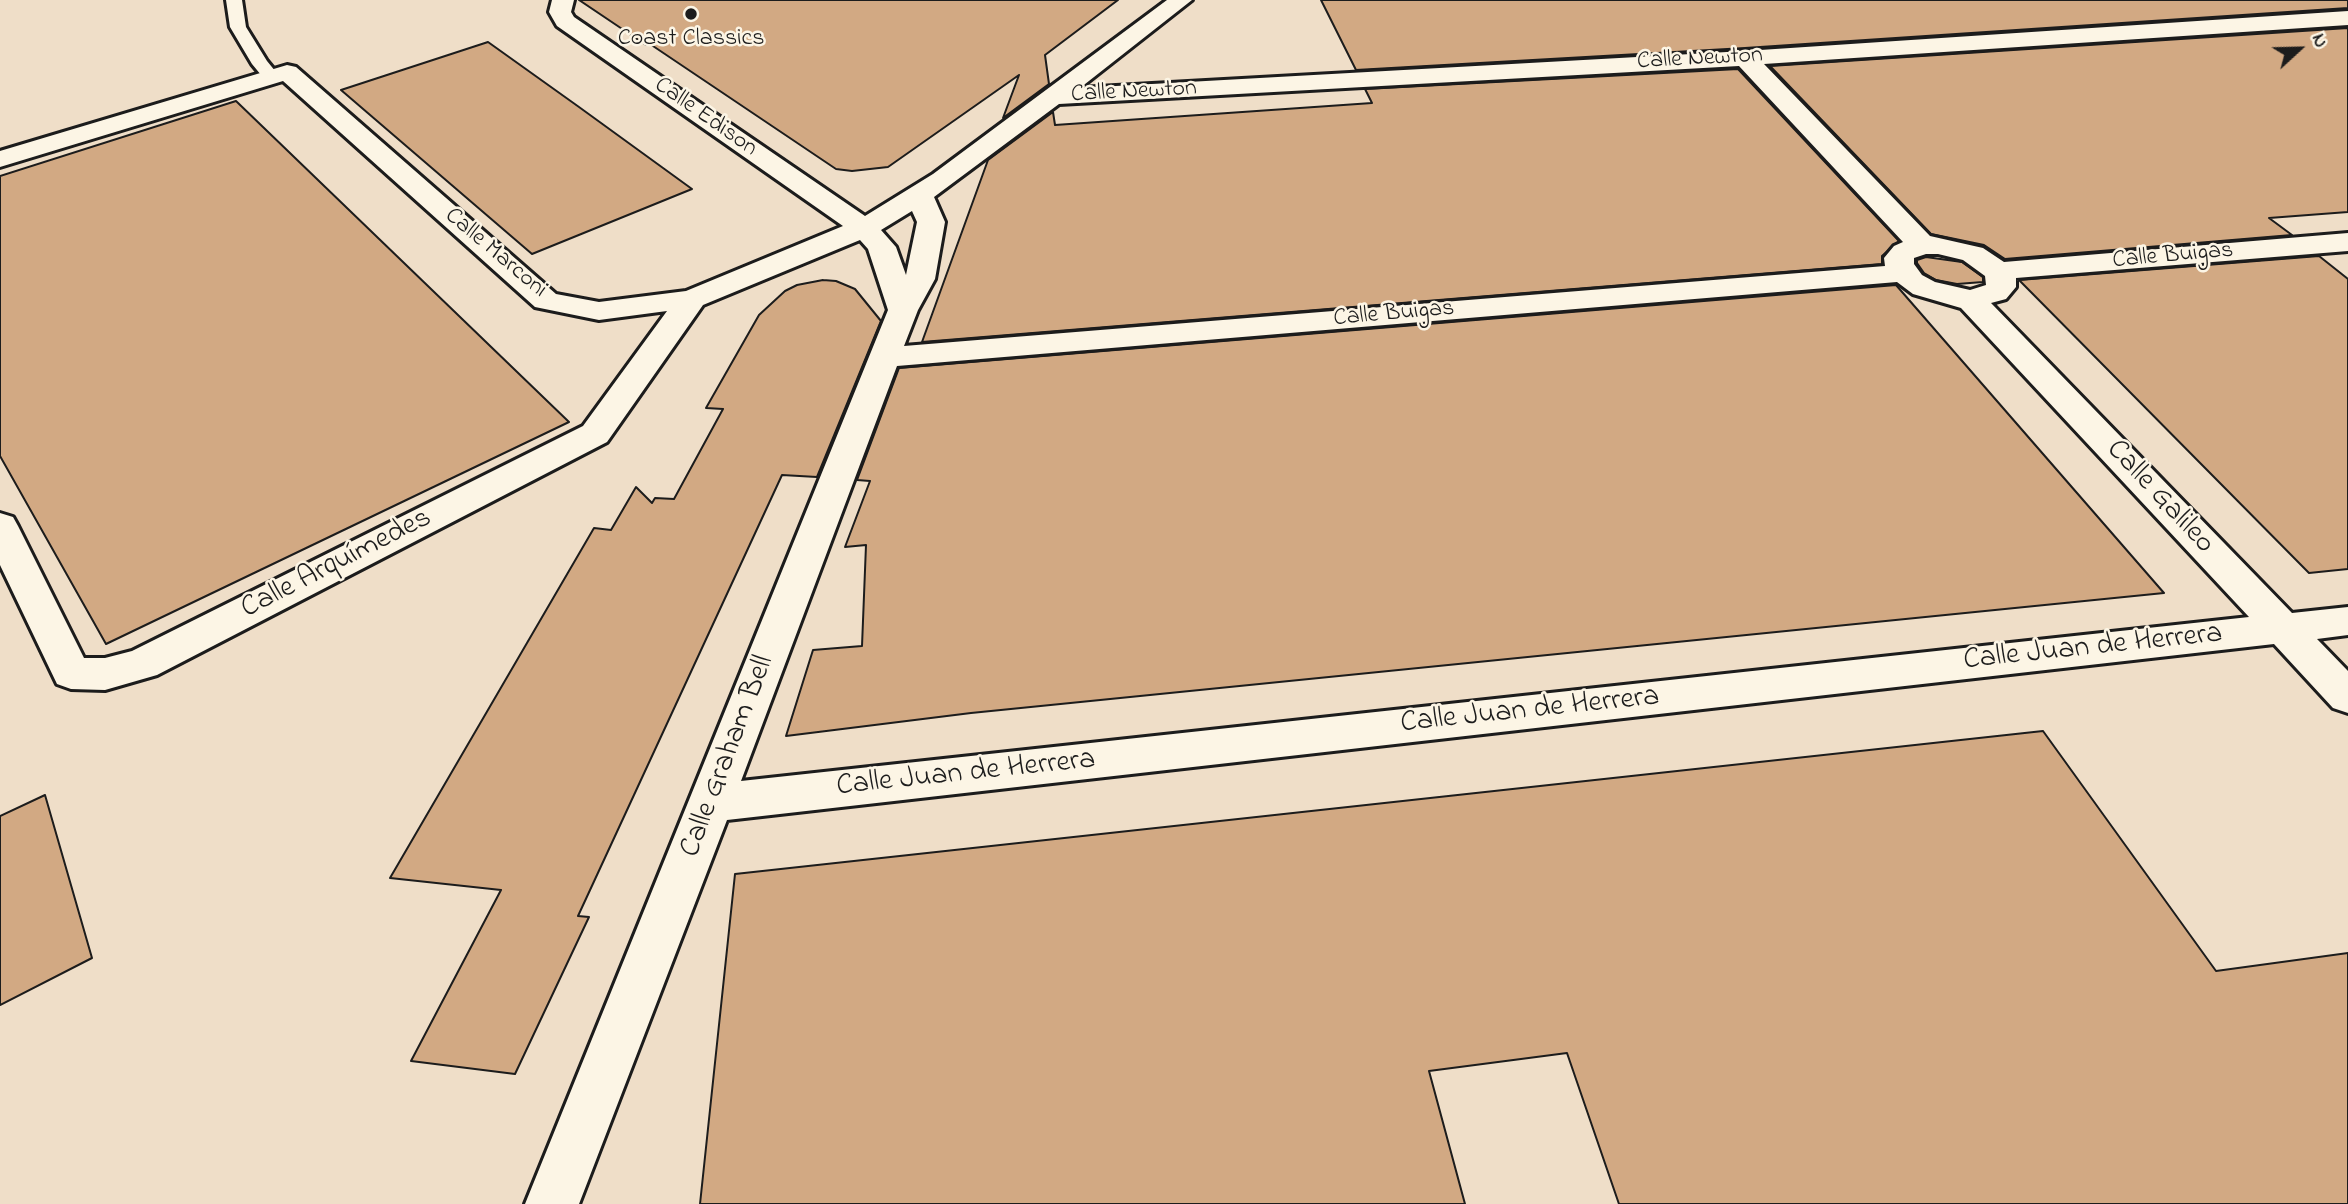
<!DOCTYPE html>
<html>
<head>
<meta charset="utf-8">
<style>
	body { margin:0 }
	#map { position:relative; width:2348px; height:1204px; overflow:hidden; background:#fcf5e5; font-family:"Indie Flower",sans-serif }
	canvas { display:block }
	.north { position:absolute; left:2264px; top:14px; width:70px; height:70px; -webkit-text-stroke:5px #fcf5e5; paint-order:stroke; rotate:68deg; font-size:19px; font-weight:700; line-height:28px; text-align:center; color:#1c1c1c }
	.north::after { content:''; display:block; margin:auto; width:24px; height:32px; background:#1c1c1c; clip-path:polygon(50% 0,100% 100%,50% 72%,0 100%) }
</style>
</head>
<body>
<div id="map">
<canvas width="2348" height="1204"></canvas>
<div class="north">N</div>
</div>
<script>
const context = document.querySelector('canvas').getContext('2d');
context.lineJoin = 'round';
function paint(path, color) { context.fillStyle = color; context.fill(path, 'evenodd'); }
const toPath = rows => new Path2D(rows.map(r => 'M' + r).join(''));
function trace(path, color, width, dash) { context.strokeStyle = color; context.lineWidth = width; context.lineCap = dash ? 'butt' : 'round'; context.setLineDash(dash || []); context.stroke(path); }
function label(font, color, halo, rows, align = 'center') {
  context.font = font + ' "Indie Flower",sans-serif'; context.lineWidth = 5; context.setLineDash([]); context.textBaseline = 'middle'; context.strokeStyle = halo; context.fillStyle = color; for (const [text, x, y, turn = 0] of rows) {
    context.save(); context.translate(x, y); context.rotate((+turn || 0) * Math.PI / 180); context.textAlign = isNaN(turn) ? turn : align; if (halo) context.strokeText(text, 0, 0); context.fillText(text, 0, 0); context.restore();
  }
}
const built = toPath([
	[0,0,2348,0,2348,1204,0,1204]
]);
const building = toPath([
	[579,0,1118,0,1045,55,1049,84,1003,118,1019,75,888,167,852,171,836,169,650,44,646,45,579,0],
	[1321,0,2348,0,2348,8,1745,48,1356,70,1321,0],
	[2348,28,2348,212,2269,218,2292,235,2005,259,1984,245,1931,234,1770,66,2348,28],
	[488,42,579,107,692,189,532,254,341,90,488,42],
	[1738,69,1899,241,1882,256,1882,264,922,342,988,160,1053,112,1055,125,1372,103,1365,89,1738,69],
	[236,101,569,422,106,644,0,456,0,176,236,101],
	[2319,256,2348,279,2348,569,2309,573,2019,280,2319,256],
	[1926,257,1962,262,1983,277,1983,282,1957,284,1936,280,1924,273,1917,263,1917,260,1926,257],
	[823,280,836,281,855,289,881,321,817,477,782,475,578,916,589,917,515,1074,411,1061,501,890,390,878,594,528,611,530,636,487,652,503,655,498,674,499,723,409,706,408,759,315,785,291,797,285,823,280],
	[1896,285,2164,593,971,713,786,736,813,650,862,646,866,545,845,547,870,481,857,480,899,368,1896,285],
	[2043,731,2216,971,2348,953,2348,1204,1619,1204,1567,1053,1429,1071,1465,1204,700,1204,735,874,2043,731],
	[45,795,92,958,0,1005,0,816,45,795]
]);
const service = toPath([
	[226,0,242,0,246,27,267,61,280,77,278,81,266,81,252,64,230,27,226,0]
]);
const minor = toPath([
	[552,0,574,0,571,12,574,17,865,216,933,174,1167,0,1192,0,1080,88,1745,51,2348,11,2348,25,1764,64,1930,236,1983,248,2004,262,2348,233,2348,251,2016,278,2016,287,2006,299,1991,303,2292,613,2348,607,2348,635,2317,639,2348,671,2348,713,2333,708,2274,644,727,820,579,1204,525,1204,888,310,868,249,860,240,703,305,607,442,157,675,105,690,71,689,57,684,0,565,0,513,13,517,18,526,84,658,105,658,132,651,583,426,667,311,599,320,535,307,283,81,0,167,0,151,287,65,296,67,556,294,599,302,686,291,843,226,557,26,549,12,552,0],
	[1739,66,1903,242,1894,246,1884,258,1885,266,904,346,918,310,935,279,945,222,934,197,1059,104,1739,66],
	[912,211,917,222,906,275,896,247,881,230,912,211],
	[1926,254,1938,254,1963,260,1985,276,1986,285,1970,290,1935,282,1922,275,1914,264,1914,258,1926,254],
	[1897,282,1913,294,1961,308,2249,617,741,781,897,366,1897,282]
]);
const markers = [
	[691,14,7,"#1c1c1c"]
];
const farPoinames = [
	["Coast Classics",691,40]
];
const farStreetnames = [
	["Calle Newton",1700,60,-3],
	["Calle Newton",1134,93,-3],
	["Calle Edison",705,118,35],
	["Calle Marconi",495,254,40],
	["Calle Buigas",2173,257,-5],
	["Calle Buigas",1394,315,-5]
];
const streetNames = [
	["Calle Galileo",2159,498,47],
	["Calle Arquímedes",337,565,-27],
	["Calle Juan de Herrera",2093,649,-6],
	["Calle Juan de Herrera",1530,712,-6],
	["Calle Graham Bell",729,757,-69],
	["Calle Juan de Herrera",966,775,-6]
];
paint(built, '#efdec8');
paint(building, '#d2a983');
trace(building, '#1c1c1c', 2);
trace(service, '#1c1c1c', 6);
trace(minor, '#1c1c1c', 6);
paint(service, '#fcf5e5');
paint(minor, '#fcf5e5');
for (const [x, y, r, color] of markers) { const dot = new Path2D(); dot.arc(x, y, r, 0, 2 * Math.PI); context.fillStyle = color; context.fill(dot); trace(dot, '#fcf5e5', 2.5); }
label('24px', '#1c1c1c', '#fcf5e5', farPoinames);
label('24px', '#1c1c1c', '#fcf5e5', farStreetnames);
label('30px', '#1c1c1c', '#fcf5e5', streetNames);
</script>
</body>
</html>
